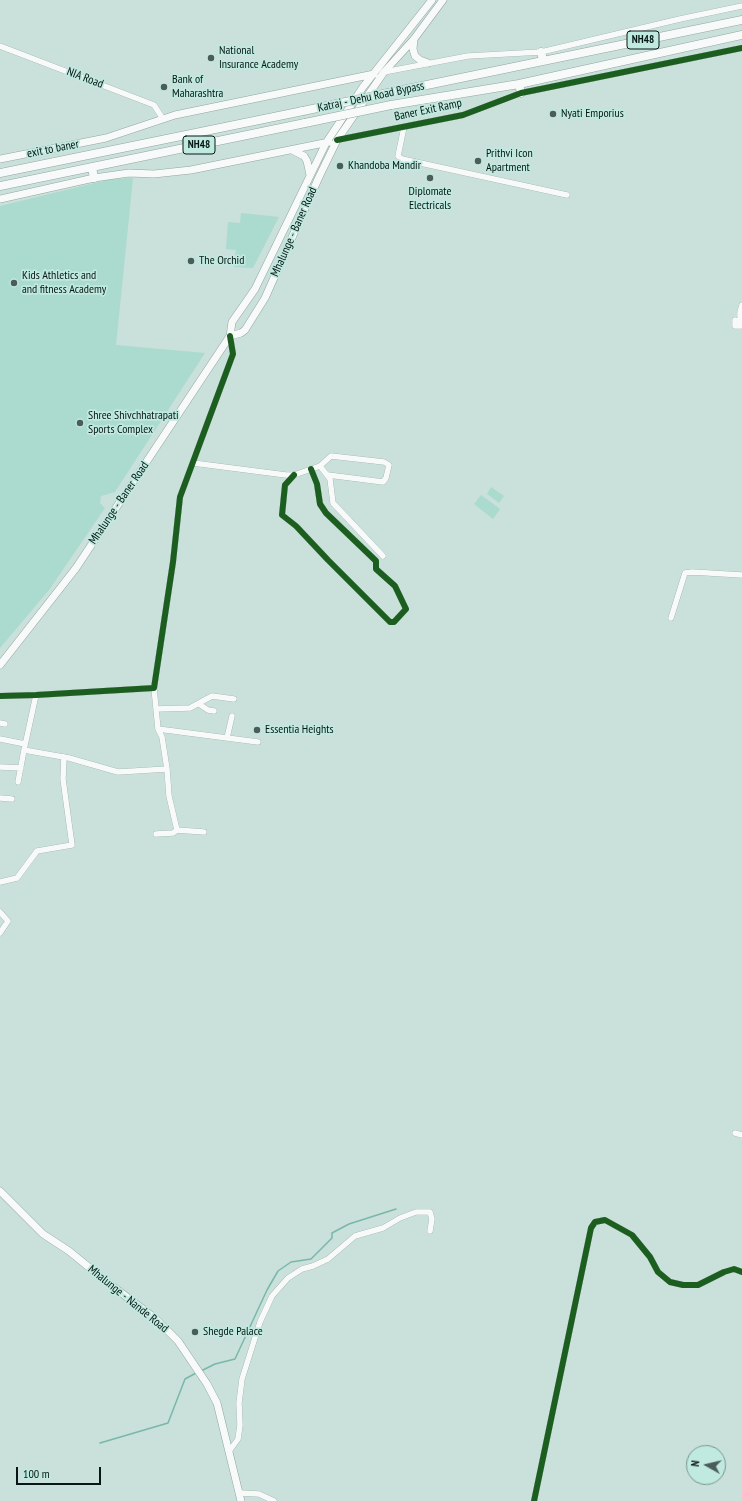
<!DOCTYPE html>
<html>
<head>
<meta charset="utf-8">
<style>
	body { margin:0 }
	#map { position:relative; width:742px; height:1501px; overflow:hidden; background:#cae0da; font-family:"PT Sans Narrow",sans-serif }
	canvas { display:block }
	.north { position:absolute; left:686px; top:1445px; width:40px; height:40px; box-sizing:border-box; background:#c0eadf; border:1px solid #76968e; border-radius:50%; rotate:278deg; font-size:11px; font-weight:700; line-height:16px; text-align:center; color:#081714 }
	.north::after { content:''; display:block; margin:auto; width:14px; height:18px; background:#4c5d59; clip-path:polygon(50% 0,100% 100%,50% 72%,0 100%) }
	.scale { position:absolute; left:16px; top:1467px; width:85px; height:18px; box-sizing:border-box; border:2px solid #081714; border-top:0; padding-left:5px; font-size:12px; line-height:14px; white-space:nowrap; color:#081714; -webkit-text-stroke:3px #c0eadf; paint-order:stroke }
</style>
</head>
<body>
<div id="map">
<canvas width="742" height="1501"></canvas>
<div class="north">N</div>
<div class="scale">100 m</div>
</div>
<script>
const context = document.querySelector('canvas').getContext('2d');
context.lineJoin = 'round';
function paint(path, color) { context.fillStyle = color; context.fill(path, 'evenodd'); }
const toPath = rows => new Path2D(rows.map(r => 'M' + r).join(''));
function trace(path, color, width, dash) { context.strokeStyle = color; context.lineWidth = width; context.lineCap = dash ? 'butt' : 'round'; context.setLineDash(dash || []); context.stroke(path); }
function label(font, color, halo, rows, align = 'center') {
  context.font = font + ' "PT Sans Narrow",sans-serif'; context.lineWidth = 3.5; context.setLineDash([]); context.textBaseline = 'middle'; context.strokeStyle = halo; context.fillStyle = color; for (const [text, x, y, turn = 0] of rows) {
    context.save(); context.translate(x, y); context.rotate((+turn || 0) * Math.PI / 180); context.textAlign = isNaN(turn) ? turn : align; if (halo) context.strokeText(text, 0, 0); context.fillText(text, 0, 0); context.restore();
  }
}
const green = toPath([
	[133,178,116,345,205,353,115,492,101,496,100,503,105,508,49,590,0,648,0,206,111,179],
	[241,213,279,217,253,268,234,267,236,250,226,249,228,222,240,223],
	[491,487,504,496,499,503,487,494],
	[481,495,500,509,493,519,474,504]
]);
const stream = toPath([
	[201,1371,215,1364,235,1359,267,1290,278,1271,291,1262,311,1259,332,1238,332,1233,349,1224,396,1209],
	[100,1443,168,1423,185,1379,196,1373]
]);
const minor = toPath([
	[0,46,154,105,163,119],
	[384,72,468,56,541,52,680,19,742,6],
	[404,127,398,156,402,159,567,195],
	[337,140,463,115,521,93,742,48],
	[742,305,740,312,740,321,742,321],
	[735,320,735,326,742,326],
	[193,463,286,475,294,475,320,466,331,456,384,462,389,465,386,478,383,482,328,475],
	[320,466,330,479,333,503,383,556],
	[294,475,285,485,282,515,296,526,328,560,390,622,394,622,406,609,395,586,376,569,376,561,326,513,320,504,317,484,311,469],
	[671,618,685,573,692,572,742,575],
	[154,688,158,729,258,742],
	[36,695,24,750,69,758,118,772,167,769,162,737,158,729],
	[0,696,36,695,154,688,173,562,180,497,233,354,230,336],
	[199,704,208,710,214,711],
	[156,709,190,708,212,696,234,699],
	[0,723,5,724],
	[227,738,232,716],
	[0,739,25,744],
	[0,767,21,768],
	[18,782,24,750],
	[0,798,12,799],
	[177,830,204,832],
	[156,834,173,833,177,830,169,796,167,769],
	[0,882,17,878,37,851,72,845,63,779,64,757],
	[0,912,8,921,0,933],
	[735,1133,742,1135],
	[230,1450,238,1439,240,1425,239,1403,242,1379,260,1322,272,1296,288,1278,302,1269,313,1266,328,1259,355,1236,383,1228,400,1218,416,1212,430,1212,432,1219,430,1231],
	[240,1493,259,1494,274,1501],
	[534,1501,591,1228,595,1222,605,1220,632,1235,650,1257,658,1272,670,1282,683,1285,698,1285,724,1272,734,1269,742,1272]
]);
const major = toPath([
	[414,39,413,49,415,56,420,60,428,63],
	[292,150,304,156,307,161,310,175],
	[0,159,106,138,175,115,374,74],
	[0,199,94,178,129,173,154,174,191,170,329,142],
	[230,336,241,333,245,330,265,298,319,177,337,140,384,72,414,39,443,0],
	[0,665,76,568,230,336,232,322,255,289,326,143,363,87,432,0],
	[0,1191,43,1234,69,1251,107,1282,156,1319,178,1341,207,1384,217,1403,241,1501]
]);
const highway = toPath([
	[541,52,543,60],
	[519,84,521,93],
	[388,93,742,20],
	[391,105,519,84,742,35],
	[92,167,94,178],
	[0,173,303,111],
	[0,186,305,123]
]);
const highwayBridge = toPath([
	[303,111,388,93],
	[305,123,391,105]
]);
const cycleway = toPath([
	[337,140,463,115,521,93,742,48],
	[294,475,285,485,282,515,296,526,328,560,390,622,394,622,406,609,395,586,376,569,376,561,326,513,320,504,317,484,311,469],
	[0,696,36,695,154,688,173,562,180,497,233,354,230,336],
	[534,1501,591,1228,595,1222,605,1220,632,1235,650,1257,658,1272,670,1282,683,1285,698,1285,724,1272,734,1269,742,1272]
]);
const markers = [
	[211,58,4,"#4c5d59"],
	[164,87,4,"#4c5d59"],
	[553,114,4,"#4c5d59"],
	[478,161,4,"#4c5d59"],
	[340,166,4,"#4c5d59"],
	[430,178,4,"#4c5d59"],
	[191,261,4,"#4c5d59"],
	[14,283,4,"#4c5d59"],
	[80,423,4,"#4c5d59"],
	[257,730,4,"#4c5d59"],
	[195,1332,4,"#4c5d59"]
];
const shields = [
	[643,40,32],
	[199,145,32]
];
const shieldNames = [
	["NH48",643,40],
	["NH48",199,145]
];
const poiNames = [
	["National",219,51],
	["Insurance Academy",219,65],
	["Bank of",172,80],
	["Maharashtra",172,94],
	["Nyati Emporius",561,114],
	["Prithvi Icon",486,154],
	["Apartment",486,168],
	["Khandoba Mandir",348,166],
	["Diplomate",430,192,"center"],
	["Electricals",430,206,"center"],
	["The Orchid",199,261],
	["Kids Athletics and",22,276],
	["and fitness Academy",22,290],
	["Shree Shivchhatrapati",88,416],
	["Sports Complex",88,430],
	["Essentia Heights",265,730],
	["Shegde Palace",203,1332]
];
const streetNames = [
	["NIA Road",85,78,21],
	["Katraj - Dehu Road Bypass",371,97,-12],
	["Baner Exit Ramp",428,110,-12],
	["exit to baner",53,149,-11],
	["Mhalunge - Baner Road",294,232,-66],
	["Mhalunge - Baner Road",119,503,-56],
	["Mhalunge - Nande Road",128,1299,39]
];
paint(green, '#abdace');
trace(stream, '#78b8aa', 1.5);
trace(minor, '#94a5a0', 6);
trace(major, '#94a5a0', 8);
trace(highway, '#94a5a0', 9);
trace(minor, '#f7faf9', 5.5);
trace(major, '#f7faf9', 7);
trace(highway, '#f7faf9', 8);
trace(highwayBridge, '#94a5a0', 9, []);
trace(highwayBridge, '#f7faf9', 8);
trace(cycleway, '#1b5e20', 6);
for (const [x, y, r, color] of markers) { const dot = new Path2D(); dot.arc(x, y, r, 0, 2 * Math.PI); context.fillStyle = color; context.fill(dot); trace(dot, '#c0eadf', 1.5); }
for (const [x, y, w] of shields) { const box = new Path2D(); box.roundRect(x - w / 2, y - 9, w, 18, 3); context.fillStyle = '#c0eadf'; context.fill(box); trace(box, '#081714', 1); }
label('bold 11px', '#081714', null, shieldNames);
label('12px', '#081714', '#c0eadf', poiNames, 'left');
label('12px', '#081714', '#c0eadf', streetNames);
</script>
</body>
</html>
